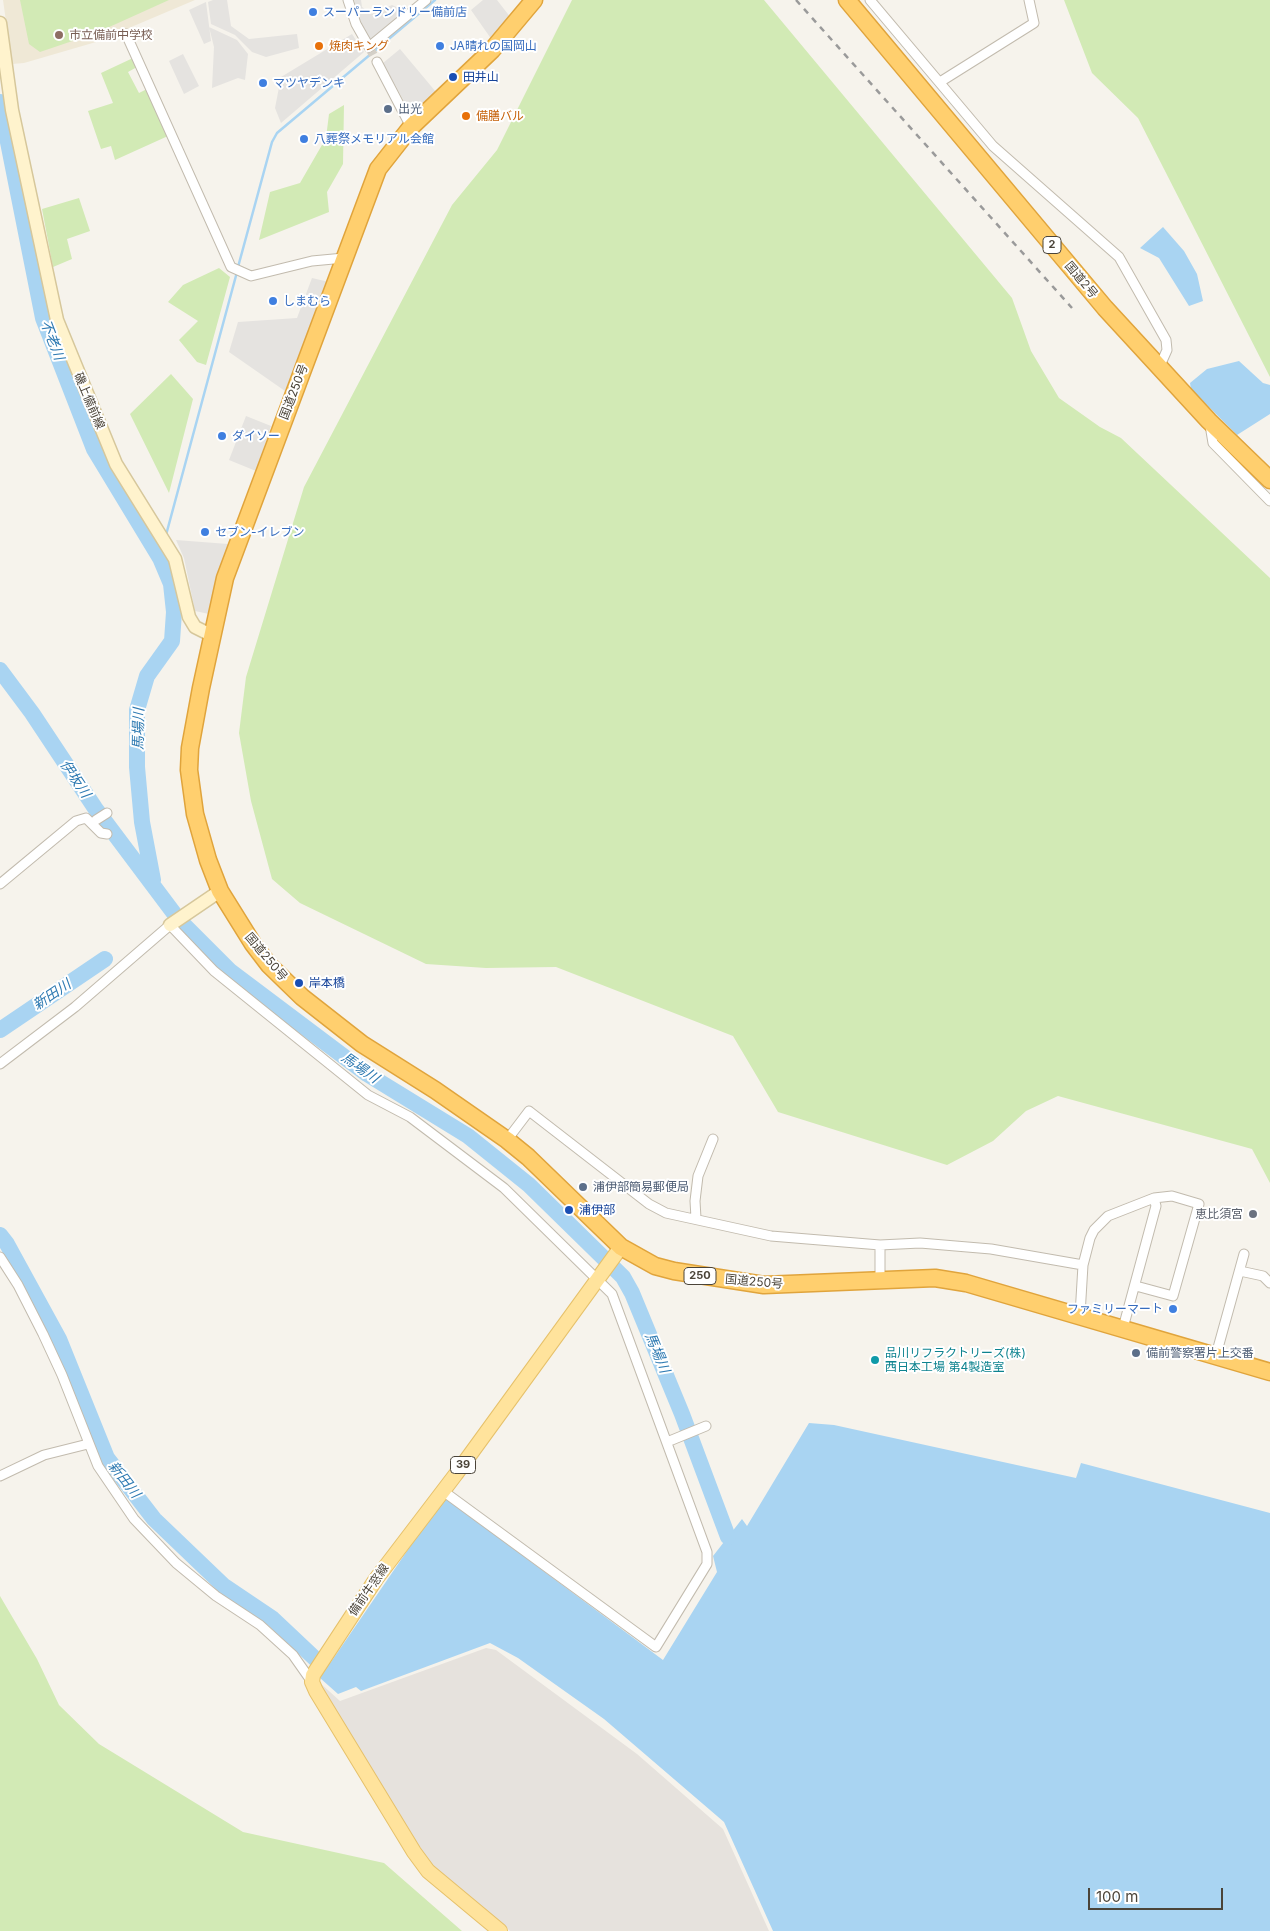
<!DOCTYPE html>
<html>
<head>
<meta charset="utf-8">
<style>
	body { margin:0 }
	#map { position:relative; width:1270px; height:1931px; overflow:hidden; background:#f6f3ec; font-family:Inter,sans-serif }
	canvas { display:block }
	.scale { position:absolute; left:1088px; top:1888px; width:135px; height:22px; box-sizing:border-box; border:2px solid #4b4439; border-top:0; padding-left:6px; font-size:15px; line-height:18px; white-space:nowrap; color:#4b4439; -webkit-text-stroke:4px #fff; paint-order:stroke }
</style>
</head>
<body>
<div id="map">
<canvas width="1270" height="1931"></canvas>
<div class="scale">100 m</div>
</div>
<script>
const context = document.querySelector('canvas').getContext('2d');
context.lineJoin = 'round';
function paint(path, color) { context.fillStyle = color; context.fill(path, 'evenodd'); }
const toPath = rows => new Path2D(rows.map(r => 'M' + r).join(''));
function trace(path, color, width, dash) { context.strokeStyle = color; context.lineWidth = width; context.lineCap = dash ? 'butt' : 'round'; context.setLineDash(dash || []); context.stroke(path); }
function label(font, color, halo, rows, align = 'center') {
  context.font = font + ' Inter,"Noto Sans JP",sans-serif'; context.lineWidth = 4; context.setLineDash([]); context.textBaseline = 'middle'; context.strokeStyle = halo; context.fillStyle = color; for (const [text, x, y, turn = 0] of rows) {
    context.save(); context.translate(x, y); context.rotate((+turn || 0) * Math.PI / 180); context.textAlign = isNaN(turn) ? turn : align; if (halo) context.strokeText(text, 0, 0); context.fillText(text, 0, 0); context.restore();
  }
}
const industrial = toPath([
	[486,1648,496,1650,637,1754,723,1829,769,1931,510,1931,426,1860,324,1694,319,1682,340,1701]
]);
const education = toPath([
	[3,0,195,0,96,42,24,63,12,64]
]);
const green = toPath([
	[20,0,169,0,96,33,40,52,29,44],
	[572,0,764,0,1012,298,1031,351,1059,398,1100,427,1121,438,1270,578,1270,1183,1252,1149,1058,1096,1026,1111,993,1141,947,1165,778,1112,733,1036,556,967,486,968,426,964,300,903,272,879,251,801,239,733,246,677,304,487,452,205,497,150],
	[1064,0,1270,0,1270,377,1138,118,1092,73],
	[133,58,137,67,128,72,139,93,147,89,168,136,115,160,111,146,101,149,88,111,113,103,101,73],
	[344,105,343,164,327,192,329,212,259,240,270,192,300,183,326,138,329,114],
	[79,198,90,231,67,239,72,259,53,267,42,209],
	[219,268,230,277,206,365,197,362,179,340,198,321,168,302,183,285],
	[171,374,193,399,169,493,130,414],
	[0,1596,37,1659,59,1705,99,1744,243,1832,384,1863,462,1931,0,1931]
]);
const parking = toPath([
	[213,0,227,0,231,26,249,39,297,34,299,48,266,57,252,52,235,35,211,24,208,2],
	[354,0,361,0,362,7,372,14,392,5,407,12,370,41,360,20],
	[483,0,497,0,511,18,492,40,471,10],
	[206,2,211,41,204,44,189,10],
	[209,27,237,40,248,54,245,80,238,78,212,88,214,47],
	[352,34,364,52,281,123,275,108,281,77],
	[400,49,436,92,413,112,410,112,383,63],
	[183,54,199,86,184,94,169,61],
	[312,278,329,282,285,391,229,352,238,322,297,318],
	[246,416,271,426,256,471,229,460],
	[176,540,228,544,209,614,195,611,184,558]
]);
const water = toPath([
	[1163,227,1184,251,1197,274,1203,301,1189,306,1159,258,1140,248],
	[1239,361,1263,383,1270,385,1270,414,1237,435,1191,389,1190,383,1207,369],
	[809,1423,834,1425,1076,1478,1081,1463,1270,1513,1270,1931,773,1931,724,1822,604,1719,518,1658,490,1643,361,1691,356,1687,338,1694,320,1678,444,1497,663,1660,717,1572,713,1556,742,1519,747,1526]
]);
const stream = toPath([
	[238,267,272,142,277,133,435,0],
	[166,535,237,272],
	[160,558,163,547]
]);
const river = toPath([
	[0,102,43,318,94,449,160,558,171,584,174,612,172,641,147,676,137,710,137,767,142,822,153,880],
	[0,670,32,713,95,808,179,920,230,971,367,1074,468,1136,529,1185,623,1277,632,1293,682,1414,728,1537],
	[0,1030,105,959],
	[0,1235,7,1244,59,1339,107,1458,154,1519,224,1586,273,1619,325,1668]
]);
const streetTunnel = toPath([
	[369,47,377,62]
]);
const street = toPath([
	[348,0,356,24,369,47,426,0],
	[870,0,993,146,1119,257,1166,340,1167,350,1159,368],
	[126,34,231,267,251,276,312,261,344,258],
	[377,62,411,127],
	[940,82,1034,23,1029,0],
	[1210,425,1213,443,1270,501],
	[96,820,107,813],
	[0,884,76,821,86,818,101,833,107,834],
	[0,1064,75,1007,170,925,214,971,368,1095,410,1117,504,1188,612,1294,707,1552,707,1564,656,1647,443,1491],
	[507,1140,529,1111,649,1204,666,1213,771,1236,880,1245,920,1243,991,1249,1083,1265],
	[696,1218,695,1201,698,1176,713,1139],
	[0,1257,18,1285,43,1334,62,1375,98,1466,134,1519,176,1563,216,1596,260,1625,293,1655,312,1682],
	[1240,1271,1263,1276,1270,1283],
	[880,1279,880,1245],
	[1080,1315,1083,1265,1090,1238,1094,1230,1108,1216,1154,1198,1172,1196,1199,1204,1173,1296,1136,1286],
	[1123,1328,1156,1206,1154,1198],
	[1216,1355,1244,1254],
	[667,1442,706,1426],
	[0,1476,44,1455,88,1444]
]);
const secondary = toPath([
	[0,23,12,110,57,320,116,464,175,559,189,617,195,627,211,635],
	[170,925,220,891]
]);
const primary = toPath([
	[500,1931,428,1871,414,1852,316,1691,312,1682,313,1675,376,1579,456,1474,621,1247]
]);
const highway = toPath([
	[534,0,492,50,411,127,378,169,225,578,201,688,190,748,189,770,195,814,208,860,220,891,253,944,269,965,302,997,362,1044,435,1090,507,1140,528,1157,621,1247,655,1266,674,1271,764,1285,935,1278,966,1283,1270,1372],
	[847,0,1105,308,1209,421,1270,480]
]);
const rail = toPath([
	[796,0,1072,308]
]);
const markers = [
	[313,12,5,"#3f7fe0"],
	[59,35,5,"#8d6e63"],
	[319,46,5,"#e8710a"],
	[440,46,5,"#3f7fe0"],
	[453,77,5,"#1a4fb4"],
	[263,83,5,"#3f7fe0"],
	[388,109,5,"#5c6f8a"],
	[466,116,5,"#e8710a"],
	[304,139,5,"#3f7fe0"],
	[273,301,5,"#3f7fe0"],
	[222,436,5,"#3f7fe0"],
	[205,532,5,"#3f7fe0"],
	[299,983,5,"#1a4fb4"],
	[583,1187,5,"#5c6f8a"],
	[569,1210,5,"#1a4fb4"],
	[1253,1214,5,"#6b7280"],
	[1173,1309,5,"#3f7fe0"],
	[1136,1353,5,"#5c6f8a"],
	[875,1360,5,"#0f9aa8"]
];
const shields = [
	[1052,245,18],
	[700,1276,32],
	[463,1465,25]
];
const shieldNames = [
	["2",1052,245],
	["250",700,1276],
	["39",463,1465]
];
const shopNames = [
	["スーパーランドリー備前店",323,12],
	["JA晴れの国岡山",450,46],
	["マツヤデンキ",273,83],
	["八葬祭メモリアル会館",314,139],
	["しまむら",283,301],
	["ダイソー",232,436],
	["セブン-イレブン",215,532],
	["ファミリーマート",1163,1309,"right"]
];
const educationNames = [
	["市立備前中学校",69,35]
];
const foodNames = [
	["焼肉キング",329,46],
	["備膳バル",476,116]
];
const transitNames = [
	["田井山",463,77],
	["岸本橋",309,983],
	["浦伊部",579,1210]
];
const serviceNames = [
	["出光",398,109],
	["浦伊部簡易郵便局",593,1187],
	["備前警察署片上交番",1146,1353]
];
const streetNames = [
	["国道2号",1081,280,50],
	["国道250号",294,392,-69],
	["磯上備前線",89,401,67],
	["国道250号",266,957,50],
	["国道250号",754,1282,5],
	["備前牛窓線",369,1590,-55]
];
const worshipNames = [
	["恵比須宮",1243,1214]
];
const cultureNames = [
	["品川リフラクトリーズ(株)",885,1353],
	["西日本工場 第4製造室",885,1367]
];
const waterNames = [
	["不老川",52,340,69],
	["馬場川",139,729,-89],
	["伊坂川",75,779,56],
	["新田川",52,995,-34],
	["馬場川",360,1068,35],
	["馬場川",657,1353,67],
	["新田川",124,1480,52]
];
paint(industrial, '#e6e2dd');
paint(education, '#efe8d6');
paint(green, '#d2eab5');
paint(parking, '#e5e3e0');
paint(water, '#a9d4f2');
trace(stream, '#a9d4f2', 2.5);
trace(river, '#a9d4f2', 16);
trace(streetTunnel, '#d4d0c8', 9, [9, 4.5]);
trace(street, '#c2bbae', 11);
trace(secondary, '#d6c79b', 15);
trace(primary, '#e6c16a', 16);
trace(highway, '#e0a43c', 19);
trace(street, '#fff', 9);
trace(secondary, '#fff3cd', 12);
trace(primary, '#ffe39c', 14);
trace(highway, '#ffcf6e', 16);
trace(rail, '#9a9a9a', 2.5, [6, 6]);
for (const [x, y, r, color] of markers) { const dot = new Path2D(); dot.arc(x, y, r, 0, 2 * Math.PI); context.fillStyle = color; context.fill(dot); trace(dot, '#fff', 2); }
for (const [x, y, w] of shields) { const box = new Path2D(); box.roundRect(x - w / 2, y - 8.5, w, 17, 4); context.fillStyle = '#fff'; context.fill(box); trace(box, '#4b4439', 1); }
label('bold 11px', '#4b4439', null, shieldNames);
label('12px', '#366cbe', '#fff', shopNames, 'left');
label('12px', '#785e54', '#fff', educationNames, 'left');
label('12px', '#c56008', '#fff', foodNames, 'left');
label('12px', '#164399', '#fff', transitNames, 'left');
label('12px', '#4e5e75', '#fff', serviceNames, 'left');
label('12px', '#4b4439', '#fff', streetNames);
label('12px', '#5b616d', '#fff', worshipNames, 'right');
label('12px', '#0d838f', '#fff', cultureNames, 'left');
label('italic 14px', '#2e7ab2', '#fff', waterNames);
</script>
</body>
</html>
